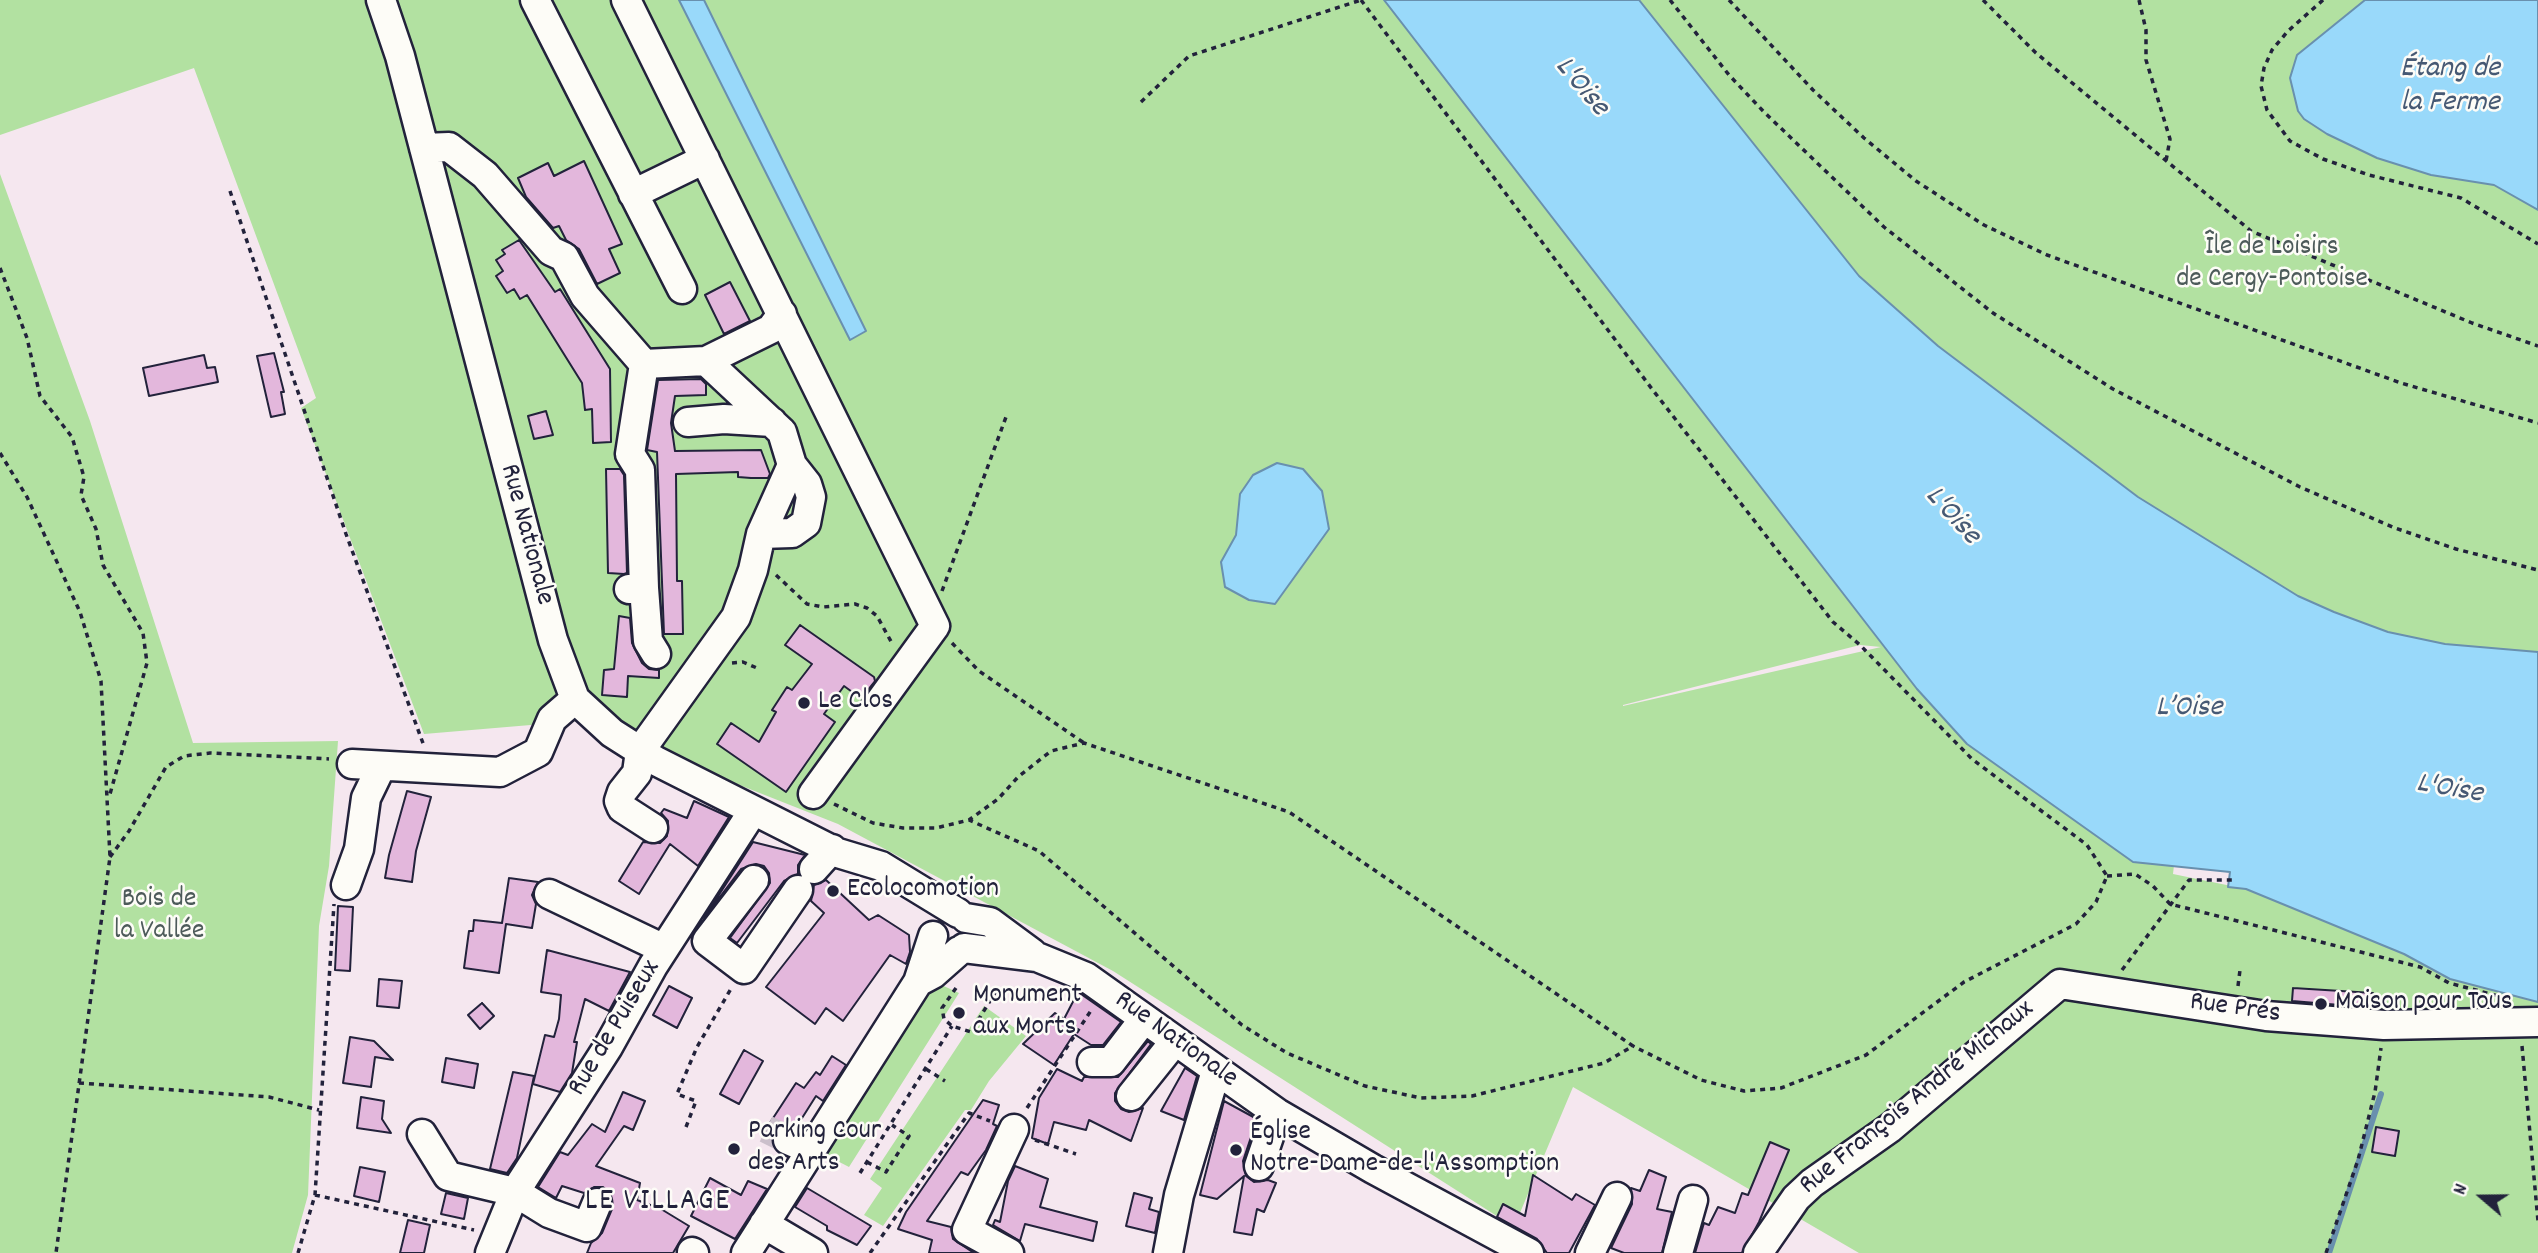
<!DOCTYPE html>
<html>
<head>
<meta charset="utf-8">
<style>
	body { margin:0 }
	#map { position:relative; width:2538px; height:1253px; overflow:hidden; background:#f5e7ef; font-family:Dekko,sans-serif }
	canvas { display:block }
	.north { position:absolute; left:2447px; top:1162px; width:70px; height:70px; -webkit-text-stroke:5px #fdfcf7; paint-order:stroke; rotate:290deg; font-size:19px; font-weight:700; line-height:28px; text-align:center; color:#22223b }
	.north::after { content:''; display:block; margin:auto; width:24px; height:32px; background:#22223b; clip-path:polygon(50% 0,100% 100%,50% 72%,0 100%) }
</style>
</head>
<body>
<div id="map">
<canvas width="2538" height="1253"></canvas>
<div class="north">N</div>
</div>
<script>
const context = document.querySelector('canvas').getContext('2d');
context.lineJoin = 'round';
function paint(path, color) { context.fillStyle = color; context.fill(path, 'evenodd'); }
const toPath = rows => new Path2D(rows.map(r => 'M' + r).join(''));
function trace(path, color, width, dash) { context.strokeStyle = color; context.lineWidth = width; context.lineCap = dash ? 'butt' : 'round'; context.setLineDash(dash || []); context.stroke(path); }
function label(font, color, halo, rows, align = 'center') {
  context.font = font + ' Dekko,sans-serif'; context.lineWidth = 5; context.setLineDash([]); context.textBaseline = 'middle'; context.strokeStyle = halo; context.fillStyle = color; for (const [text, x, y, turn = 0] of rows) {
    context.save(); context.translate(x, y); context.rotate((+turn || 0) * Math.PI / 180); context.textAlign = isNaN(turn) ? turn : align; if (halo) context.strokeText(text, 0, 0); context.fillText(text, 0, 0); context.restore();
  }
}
const green = toPath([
	[0,0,1384,0,1884,647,1967,744,2133,862,2174,865,2173,874,2246,889,2404,954,2450,979,2538,1002,2538,1253,1859,1253,1573,1087,1514,1227,1113,971,838,824,578,721,424,734,301,408,316,398,194,68,0,135],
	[1860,645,1881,647,1623,706,1623,705],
	[1639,0,2538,0,2538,652,2445,644,2389,632,2334,612,2298,596,2138,497,1938,346,1859,276],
	[0,174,90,421,193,743,338,741,329,866,319,926,308,1195,292,1253,0,1253],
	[935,982,959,993,849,1167,824,1154],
	[984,1006,1026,1036,989,1081,971,1110,965,1110,883,1226,864,1215,882,1188,870,1179]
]);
const water = toPath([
	[679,0,704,0,866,331,850,340,679,0],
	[1384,0,1639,0,1859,276,1938,346,2138,497,2298,596,2334,612,2388,632,2445,644,2538,652,2538,1002,2450,979,2404,954,2246,889,2228,887,2230,872,2133,862,1967,744,1917,689,1384,0],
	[2365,0,2538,0,2538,210,2494,185,2431,175,2377,158,2327,134,2304,119,2298,111,2290,78,2297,55,2365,0],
	[1277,463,1303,469,1322,491,1329,529,1275,604,1249,600,1225,587,1221,562,1236,535,1240,494,1253,475,1277,463]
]);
const stream = toPath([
	[2329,1253,2381,1094]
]);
const building = toPath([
	[584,161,622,244,609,249,620,273,597,284,579,249,566,240,559,226,553,228,526,197,518,178,548,163,554,176,584,161],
	[519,240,555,292,560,289,610,369,611,442,593,443,592,409,585,410,582,383,527,295,520,299,514,289,507,293,496,276,503,271,496,260,505,254,502,250,519,240],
	[730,282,750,321,724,334,705,295,730,282],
	[274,353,284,392,281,392,285,414,271,417,257,356,274,353],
	[204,355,207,368,215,367,218,382,149,396,143,368,204,355],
	[701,379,706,384,706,395,675,396,671,423,675,451,761,450,770,474,768,478,751,478,738,477,738,472,676,474,677,581,682,581,683,634,664,634,657,452,647,450,658,380,701,379],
	[546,411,553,435,534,439,528,416,546,411],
	[606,469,620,469,624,475,627,573,624,574,608,573,606,469],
	[619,616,630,618,632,643,642,663,649,669,659,670,659,678,628,676,627,697,602,695,604,670,614,669,619,616],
	[800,625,874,677,875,681,863,696,859,697,844,686,824,714,835,722,786,792,717,744,731,723,759,742,776,712,772,710,787,687,792,690,812,664,785,645,800,625],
	[407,791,431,797,416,851,412,882,385,878,389,855,407,791],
	[694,801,729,817,698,866,670,844,639,894,619,881,643,842,660,843,667,836,668,821,661,813,664,809,687,818,694,801],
	[753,842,805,855,798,865,798,874,784,881,737,943,730,938,770,883,769,873,764,866,756,864,741,869,704,918,753,842],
	[509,878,538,882,532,895,536,904,532,928,506,924,499,973,464,968,469,931,473,931,474,920,502,923,509,878],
	[826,880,869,920,878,915,909,935,910,952,906,964,890,955,843,1021,826,1008,815,1024,766,987,824,913,811,901,814,885,826,880],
	[338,906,353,907,350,971,335,970,338,906],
	[547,950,630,972,609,1011,585,999,574,1042,577,1042,572,1073,560,1092,533,1084,545,1035,554,1037,559,1019,561,995,541,992,547,950],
	[379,979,402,981,399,1008,377,1006,379,979],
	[669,986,692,998,677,1028,653,1015,669,986],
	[2293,988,2373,993,2377,1004,2376,1008,2292,1001,2293,988],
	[1078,992,1121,1022,1103,1045,1091,1045,1074,1034,1054,1065,1023,1044,1055,1013,1064,1019,1078,992],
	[482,1003,494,1016,480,1029,468,1015,482,1003],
	[350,1037,374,1041,393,1060,375,1057,371,1087,343,1083,350,1037],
	[1148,1041,1151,1044,1115,1093,1115,1101,1121,1109,1129,1112,1143,1108,1131,1141,1089,1120,1086,1130,1054,1122,1048,1144,1032,1138,1039,1098,1057,1069,1082,1081,1084,1077,1118,1077,1148,1041],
	[744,1050,763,1061,739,1104,720,1094,744,1050],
	[832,1056,846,1065,823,1101,816,1096,797,1126,787,1124,779,1126,772,1139,762,1135,796,1083,804,1088,816,1072,820,1075,832,1056],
	[446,1058,478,1064,474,1088,442,1082,446,1058],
	[1185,1068,1197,1076,1184,1120,1161,1111,1185,1068],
	[513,1072,534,1076,517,1158,507,1173,490,1169,513,1072],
	[623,1092,645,1101,633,1130,624,1126,596,1166,640,1183,637,1200,661,1209,689,1226,673,1253,587,1253,591,1243,602,1233,612,1209,611,1194,603,1187,594,1187,584,1193,562,1186,556,1198,538,1187,560,1152,568,1155,592,1124,605,1132,623,1092],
	[361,1097,384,1101,382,1119,391,1133,357,1128,361,1097],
	[983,1100,999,1105,993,1124,997,1126,986,1150,968,1175,961,1172,927,1221,951,1227,953,1239,974,1253,929,1253,932,1240,898,1229,906,1212,983,1100],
	[1224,1101,1257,1119,1243,1161,1246,1176,1254,1182,1268,1180,1276,1183,1264,1212,1257,1209,1252,1235,1234,1232,1244,1176,1217,1199,1200,1195,1224,1101],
	[2376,1127,2399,1131,2395,1156,2372,1152,2376,1127],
	[1770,1142,1789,1150,1759,1222,1742,1253,1695,1253,1704,1223,1709,1225,1718,1207,1735,1213,1742,1193,1748,1195,1770,1142],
	[1015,1166,1048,1179,1040,1207,1097,1222,1093,1241,1025,1224,1020,1241,993,1225,995,1220,1000,1222,1008,1181,1015,1166],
	[360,1167,385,1172,379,1202,354,1196,360,1167],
	[1649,1170,1666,1177,1657,1209,1672,1212,1662,1253,1624,1253,1611,1248,1632,1204,1631,1188,1640,1191,1649,1170],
	[1533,1175,1572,1200,1576,1194,1595,1205,1569,1253,1547,1253,1537,1239,1497,1217,1503,1204,1525,1216,1533,1175],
	[710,1178,741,1195,748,1181,767,1189,735,1239,691,1216,710,1178],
	[807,1188,871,1226,857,1245,827,1230,827,1226,795,1207,807,1188],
	[446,1193,468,1198,464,1219,441,1214,446,1193],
	[1134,1193,1152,1198,1149,1209,1159,1212,1155,1233,1126,1226,1134,1193],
	[408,1220,430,1225,424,1253,400,1253,408,1220]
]);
const minorTunnel = toPath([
	[766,1129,788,1140]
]);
const path = toPath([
	[1361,0,1652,389,1833,622,1860,645,1972,759,2087,845,2107,876,2096,902,2076,924,1964,982,1866,1055,1781,1088,1744,1091,1701,1080,1633,1046],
	[1670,0,1729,75,1764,112,1884,227,1993,313,2113,389,2300,487,2395,528,2456,549,2538,570],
	[1729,0,1813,90,1864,138,1916,181,1984,225,2047,255,2401,383,2538,423],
	[1983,0,2036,53,2251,231,2472,323,2538,346],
	[2139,0,2146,30,2146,60,2170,139,2166,161],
	[2323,0,2288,31,2272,50,2264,68,2261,86,2267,110,2290,141,2323,159,2369,175,2461,198,2538,244],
	[1141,102,1189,56,1361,0],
	[230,191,346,534,424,746],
	[0,268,27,338,40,396,72,437,84,477,81,495,96,529,103,565,143,633,147,663,110,794],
	[0,453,27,497,80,612,101,681,110,857,56,1253],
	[776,575,807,604,823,607,855,604,867,608,877,616,893,645],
	[942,591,1006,417],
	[952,643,979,671,1084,743],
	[732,663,743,662,757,668],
	[834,804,873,823,903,828,936,828,969,820,998,799,1018,777,1051,751,1084,743,1289,812,1633,1046,1604,1063,1472,1096,1421,1098,1365,1086,1287,1053,1242,1025,1039,851,969,820],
	[110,857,129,831,166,767,184,756,210,753,329,759],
	[2107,876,2135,874,2153,886,2170,904,2420,967,2449,983,2502,997],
	[2122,970,2189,880,2233,880],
	[2238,986,2240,970],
	[956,988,942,1008,944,1019,952,1026,971,1032,996,991],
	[2522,1046,2538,1221],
	[926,1069,945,1081],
	[79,1083,269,1097,319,1110],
	[1027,1108,1092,1009],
	[686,1127,696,1101,677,1094,697,1047,732,987],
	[1035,1140,1076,1154],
	[867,1162,886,1172,909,1136,892,1125],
	[860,1173,952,1026],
	[315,1195,474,1230],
	[298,1253,315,1195,334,904],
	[870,1253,969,1113,990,1121],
	[2326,1253,2358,1160,2375,1092,2381,1048]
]);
const minor = toPath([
	[381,0,400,56,553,640,575,699,612,733,656,761,838,853,881,866,958,913],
	[535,0,682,289],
	[626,0,935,626,813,794],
	[424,148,449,147,485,175,551,251,564,257,585,296,644,364],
	[633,194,705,159],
	[688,422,724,419,772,422],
	[761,534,792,533,806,523,811,497,807,484,792,465],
	[644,588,648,641,656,654],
	[629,589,644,588,640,470,630,454,644,364,706,361,771,329,782,314],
	[352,764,500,772,538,752,552,719,575,699],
	[653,828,622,808,619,801,622,792,637,773,640,751,736,617,753,570,761,534,792,465,782,432,706,361],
	[814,869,832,849],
	[754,880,707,941,744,969,798,890],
	[346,885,359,849,366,798,381,767],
	[549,894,664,949],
	[966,918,990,922,1032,953],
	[964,948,1037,957,1086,977,1277,1113,1373,1169,1529,1253],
	[918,982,933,974,959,951],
	[1092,1062,1111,1062,1144,1019],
	[1131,1096,1175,1041],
	[422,1134,448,1176,515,1192,549,1213,587,1227,597,1203],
	[788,1140,811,1150],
	[1259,1166,1277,1113],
	[764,1224,813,1253],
	[692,1252,694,1253],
	[490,1253,515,1192,608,1047,653,966,753,811],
	[746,1253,918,982,933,936],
	[1009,1253,967,1230,1014,1129],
	[1168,1253,1179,1195,1216,1071],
	[1590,1253,1617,1197],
	[1678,1253,1693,1200],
	[1758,1253,1796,1198,1812,1183,1890,1128,2060,984,2266,1016,2384,1025,2538,1022]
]);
const markers = [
	[804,703,7,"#22223b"],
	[833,891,7,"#22223b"],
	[2321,1004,7,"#22223b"],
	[959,1013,7,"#22223b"],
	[734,1149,7,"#22223b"],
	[1236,1150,7,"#22223b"]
];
const parkNames = [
	["Île de Loisirs",2272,249],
	["de Cergy-Pontoise",2272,281],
	["Bois de",159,901],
	["la Vallée",159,933]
];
const streetNames = [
	["Rue Nationale",525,535,75],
	["Rue Prés",2235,1010,8],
	["Rue de Puiseux",616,1029,-59],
	["Rue Nationale",1175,1041,36],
	["Rue François André Michaux",1918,1099,-39]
];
const poiNames = [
	["Le Clos",818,703],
	["Ecolocomotion",847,891],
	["Monument",973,997],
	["aux Morts",973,1029],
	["Maison pour Tous",2335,1004],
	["Parking Cour",748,1133],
	["des Arts",748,1165],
	["Église",1250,1134],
	["Notre-Dame-de-l'Assomption",1250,1166]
];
const waterNames = [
	["Étang de",2450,71],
	["la Ferme",2450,105],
	["L'Oise",1580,88,50],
	["L'Oise",1951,517,48],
	["L’Oise",2189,710],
	["L'Oise",2449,791,10]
];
const neighbourhoodNames = [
	["LE VILLAGE",658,1204]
];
paint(green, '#b2e1a1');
paint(water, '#99d9fa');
trace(water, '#6990ae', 2);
trace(stream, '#6990ae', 6);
paint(building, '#e3b7dc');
trace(building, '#22223b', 2);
trace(minorTunnel, '#cbc0cb', 28, [28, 14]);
trace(minor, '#22223b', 33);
trace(path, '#22223b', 3.5, [5, 5]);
trace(minor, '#fdfcf7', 28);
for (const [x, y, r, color] of markers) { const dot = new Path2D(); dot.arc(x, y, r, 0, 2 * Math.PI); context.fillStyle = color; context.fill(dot); trace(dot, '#fdfcf7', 2.5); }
label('28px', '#4d5b5a', '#fdfcf7', parkNames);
label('28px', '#22223b', '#fdfcf7', streetNames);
label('28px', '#22223b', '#fdfcf7', poiNames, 'left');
label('italic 30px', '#465974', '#fdfcf7', waterNames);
context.letterSpacing = '2px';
label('30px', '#22223b', '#fdfcf7', neighbourhoodNames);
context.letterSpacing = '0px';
</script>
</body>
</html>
